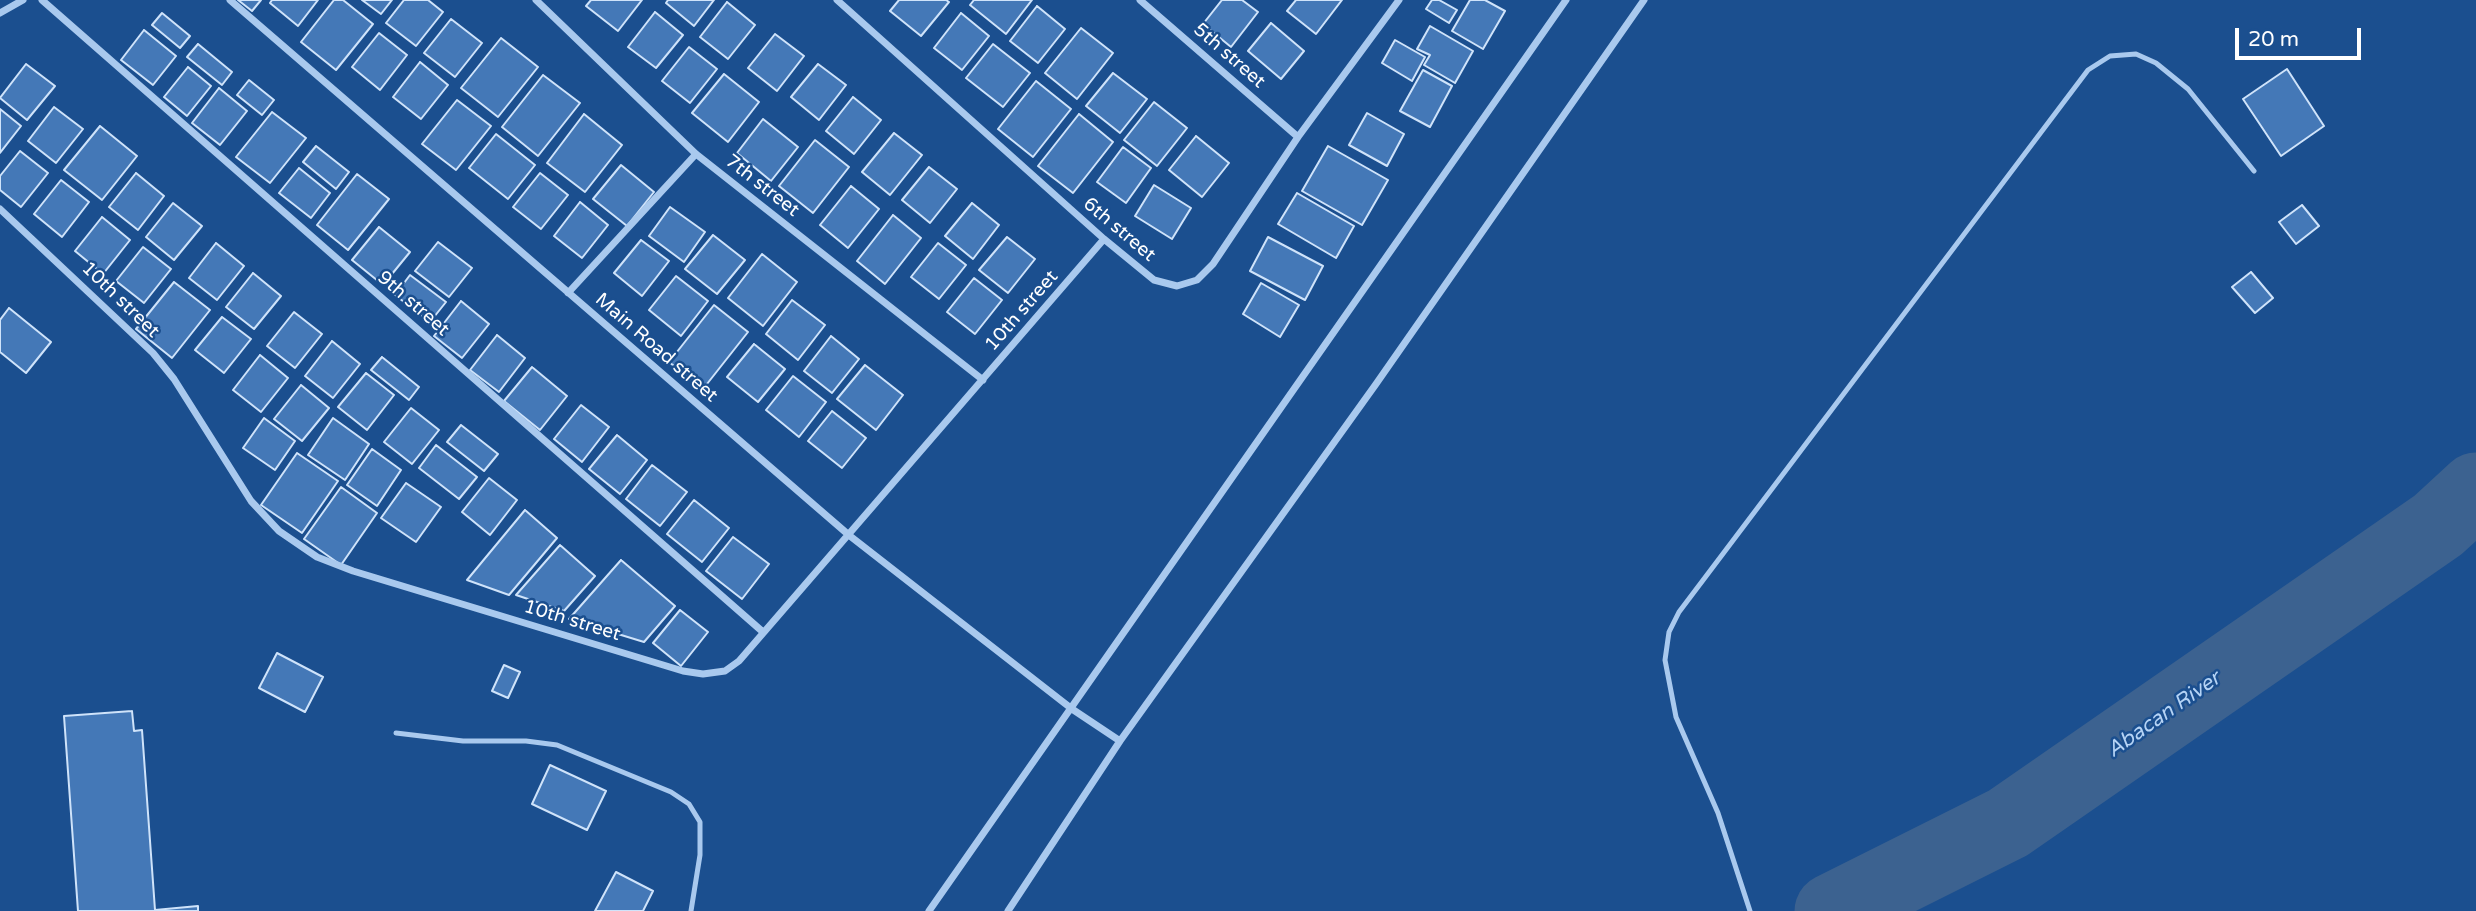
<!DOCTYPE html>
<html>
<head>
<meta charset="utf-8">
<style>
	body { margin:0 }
	#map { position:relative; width:2476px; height:911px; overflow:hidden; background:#1b4f8f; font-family:"Varela Round",sans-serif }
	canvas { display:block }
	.scale { position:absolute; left:2235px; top:28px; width:126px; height:32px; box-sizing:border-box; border:4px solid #fff; border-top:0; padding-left:9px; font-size:21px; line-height:24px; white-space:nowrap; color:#fff; -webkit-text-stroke:5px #1b4f8f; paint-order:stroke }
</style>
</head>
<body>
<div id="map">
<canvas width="2476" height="911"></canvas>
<div class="scale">20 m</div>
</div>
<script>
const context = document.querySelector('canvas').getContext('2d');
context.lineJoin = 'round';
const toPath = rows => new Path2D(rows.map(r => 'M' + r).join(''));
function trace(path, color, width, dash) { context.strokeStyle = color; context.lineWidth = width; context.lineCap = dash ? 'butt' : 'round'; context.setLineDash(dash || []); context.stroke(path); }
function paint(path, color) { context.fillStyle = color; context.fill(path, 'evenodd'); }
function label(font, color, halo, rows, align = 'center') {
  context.font = font + ' "Varela Round",sans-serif'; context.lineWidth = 5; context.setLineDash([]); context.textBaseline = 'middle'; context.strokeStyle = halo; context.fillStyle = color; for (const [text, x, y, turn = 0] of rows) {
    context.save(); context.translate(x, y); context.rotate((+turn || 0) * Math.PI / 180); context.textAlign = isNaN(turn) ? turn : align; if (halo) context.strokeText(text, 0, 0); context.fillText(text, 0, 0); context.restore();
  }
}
const stream = toPath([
	[2438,525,2476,525]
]);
const river = toPath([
	[1832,911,2008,823,2438,525,2476,490]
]);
const building = toPath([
	[238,0,261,0,252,11,238,0],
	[272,0,318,0,298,26,270,3,272,0],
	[334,0,343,0,373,24,336,70,301,42,334,0],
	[362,0,392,0,381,14,362,0],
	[404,0,428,0,443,12,416,46,386,23,404,0],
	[591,0,642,0,618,31,586,6,591,0],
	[668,0,714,0,694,26,666,3,668,0],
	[899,0,946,0,949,2,921,36,890,11,899,0],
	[974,0,1032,0,1006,34,970,5,974,0],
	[1222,0,1242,0,1258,12,1231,47,1203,24,1222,0],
	[1296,0,1342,0,1316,34,1287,11,1296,0],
	[1432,0,1439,0,1457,10,1449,23,1426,9,1432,0],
	[1470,0,1485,0,1505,11,1483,49,1452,31,1470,0],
	[727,2,755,25,728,59,700,37,727,2],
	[1037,6,1065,29,1038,63,1010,41,1037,6],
	[655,12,683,35,656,68,628,47,655,12],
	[162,13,190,36,180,48,152,25,162,13],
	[961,13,989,36,962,70,934,48,961,13],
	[451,19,482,43,455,77,424,53,451,19],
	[1271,23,1304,51,1281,79,1248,51,1271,23],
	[1430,26,1473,51,1455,83,1424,65,1430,55,1417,49,1430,26],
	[1081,28,1113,53,1077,99,1045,73,1081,28],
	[144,30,176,56,153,85,121,60,144,30],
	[379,33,407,55,380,90,352,67,379,33],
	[775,34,804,56,777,91,748,68,775,34],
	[501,38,538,67,498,117,461,88,501,38],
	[1395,40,1425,57,1412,81,1382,63,1395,40],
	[198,44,232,72,222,85,187,57,198,44],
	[993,44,1030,73,1003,107,966,78,993,44],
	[689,47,717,69,690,103,662,81,689,47],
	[420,62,448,85,421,119,393,97,420,62],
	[26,64,55,86,27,120,0,98,26,64],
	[818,64,846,85,819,120,791,97,818,64],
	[188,67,211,86,187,116,164,97,188,67],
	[2287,69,2324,126,2281,156,2243,99,2287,69],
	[1423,70,1452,86,1430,127,1400,111,1423,70],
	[1113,73,1147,99,1120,133,1086,106,1113,73],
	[724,74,759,102,728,142,692,113,724,74],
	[543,75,580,103,538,156,502,127,543,75],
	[249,80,274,100,262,115,237,95,249,80],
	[1036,81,1071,109,1033,157,998,129,1036,81],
	[219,88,247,111,220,145,192,123,219,88],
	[853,97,881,120,854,154,826,131,853,97],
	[457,100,491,126,456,170,422,144,457,100],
	[1154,102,1187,128,1157,166,1124,140,1154,102],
	[54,107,83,129,56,163,28,141,54,107],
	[0,109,21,126,0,153,0,109],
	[272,112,306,138,270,183,236,157,272,112],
	[1367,113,1404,134,1387,166,1349,145,1367,113],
	[584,114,622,145,585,192,547,163,584,114],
	[1079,114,1113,142,1073,193,1038,166,1079,114],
	[763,119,798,147,771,181,737,153,763,119],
	[100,126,137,156,102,200,64,170,100,126],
	[894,133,922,155,890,195,862,172,894,133],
	[496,134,535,165,508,199,469,168,496,134],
	[1196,136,1229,163,1202,197,1169,170,1196,136],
	[815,140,849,167,813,213,779,186,815,140],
	[316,146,349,172,336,189,303,162,316,146],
	[1328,146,1388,180,1362,225,1302,191,1328,146],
	[1123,147,1151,168,1126,203,1097,182,1123,147],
	[20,151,48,173,21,207,0,190,0,176,20,151],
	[621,165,654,192,627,226,593,199,621,165],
	[929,167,957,189,930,223,902,200,929,167],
	[299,168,330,193,311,218,279,193,299,168],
	[136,173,164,196,138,230,109,207,136,173],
	[540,173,568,195,541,229,513,207,540,173],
	[357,174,389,199,348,250,317,225,357,174],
	[61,180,89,202,62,237,34,214,61,180],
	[1154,185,1191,208,1172,239,1135,216,1154,185],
	[851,186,879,209,848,248,820,225,851,186],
	[1297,193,1354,226,1336,258,1278,224,1297,193],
	[580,202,608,225,582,258,554,236,580,202],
	[173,203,202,226,174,260,146,237,173,203],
	[972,203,999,225,973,259,945,236,972,203],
	[2302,205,2319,226,2296,244,2279,222,2302,205],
	[670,207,705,232,684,262,649,236,670,207],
	[893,215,921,238,885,284,857,261,893,215],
	[102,217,130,240,103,274,75,251,102,217],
	[379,227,410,252,383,285,352,260,379,227],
	[713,235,745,260,717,294,685,269,713,235],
	[1007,237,1035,259,1008,293,979,270,1007,237],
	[1268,237,1323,266,1305,300,1250,271,1268,237],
	[641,240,669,261,642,296,614,273,641,240],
	[438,242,472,268,449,297,415,271,438,242],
	[216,243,244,266,217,300,189,278,216,243],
	[938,243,966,265,939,299,911,277,938,243],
	[143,247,171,269,144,303,116,281,143,247],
	[762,254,797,282,763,326,728,298,762,254],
	[2251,272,2273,298,2255,313,2232,287,2251,272],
	[253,273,281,296,254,329,226,307,253,273],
	[410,275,446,302,430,322,395,295,410,275],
	[676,276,708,301,681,336,649,310,676,276],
	[974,278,1002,300,975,334,947,312,974,278],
	[174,282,210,310,172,358,136,329,174,282],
	[1261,283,1299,305,1280,337,1243,314,1261,283],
	[792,300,825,325,798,360,766,334,792,300],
	[461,301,489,324,462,358,434,336,461,301],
	[714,305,748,332,703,389,669,362,714,305],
	[9,308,51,342,26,373,0,352,0,320,9,308],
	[294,312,322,334,295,368,267,346,294,312],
	[222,317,251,339,224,373,195,350,222,317],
	[497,335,525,358,499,392,470,370,497,335],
	[831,336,859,359,832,393,804,371,831,336],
	[332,341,360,364,333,398,305,376,332,341],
	[754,344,785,369,758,402,727,377,754,344],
	[260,355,288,378,261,412,233,390,260,355],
	[382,357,419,387,409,400,371,370,382,357],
	[865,365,903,395,876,430,837,399,865,365],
	[532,367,567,396,540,430,504,401,532,367],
	[366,373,394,395,367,430,338,407,366,373],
	[793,376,826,402,799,437,766,410,793,376],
	[301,385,329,408,302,441,274,419,301,385],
	[581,405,609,427,582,462,554,439,581,405],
	[411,408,439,430,412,464,384,442,411,408],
	[832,411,866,438,842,468,808,441,832,411],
	[264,418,295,441,275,470,243,448,264,418],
	[333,418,369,444,345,480,308,455,333,418],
	[461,425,498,454,484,471,447,442,461,425],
	[617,435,647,460,620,494,589,469,617,435],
	[436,445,477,477,459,499,419,468,436,445],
	[372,449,401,470,377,506,347,485,372,449],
	[297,453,338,481,302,533,261,505,297,453],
	[652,465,687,492,660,526,626,499,652,465],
	[489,478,517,500,490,535,462,512,489,478],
	[406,483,441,507,416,542,381,518,406,483],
	[341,487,377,513,341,565,304,539,341,487],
	[694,500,729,528,702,562,667,534,694,500],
	[525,510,557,538,509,595,467,580,525,510],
	[733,537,769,564,742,599,706,571,733,537],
	[560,545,595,576,564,611,516,595,560,545],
	[621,560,675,606,644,642,569,619,621,560],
	[680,610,708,632,681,666,653,643,680,610],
	[277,653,323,677,305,712,259,688,277,653],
	[504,665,520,672,508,698,492,691,504,665],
	[132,711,134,731,142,730,155,910,198,906,198,911,78,911,64,716,132,711],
	[550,765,606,791,587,830,532,804,550,765],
	[616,872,653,891,643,911,595,911,616,872]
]);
const lane = toPath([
	[396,733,463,741,526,741,557,745,671,792,689,804,700,822,700,855,691,911],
	[1750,911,1718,813,1676,717,1665,660,1669,632,1679,612,2088,70,2110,56,2136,54,2156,63,2188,89,2254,171]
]);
const street = toPath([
	[42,0,763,632],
	[230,0,850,536,1072,709,1120,741],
	[536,0,696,154,983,380],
	[837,0,1104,239,1154,280,1177,286,1197,280,1213,264,1298,137,1399,0],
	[1140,0,1298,137],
	[0,13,23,0],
	[0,209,153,353,174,379,251,501,279,531,317,557,353,571,683,671,703,674,725,671,739,661,1104,239],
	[568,293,696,154],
	[929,911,1566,0],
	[1008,911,1120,741,1376,384,1644,0]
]);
const streetNames = [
	["5th street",1229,56,41],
	["7th street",762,186,38],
	["6th street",1119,230,40],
	["10th street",120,300,44],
	["9th street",413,304,41],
	["10th street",1022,311,-49],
	["Main Road street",656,348,41],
	["10th street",572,621,17]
];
const waterNames = [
	["Abacan River",2164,715,-35]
];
trace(stream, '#9cc4f0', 12);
trace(river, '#3c6290', 75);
paint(building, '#4478b7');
trace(building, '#cfe3fa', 2);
trace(lane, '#a9c9ee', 5);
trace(street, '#a9c9ee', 7);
label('19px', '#fff', '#1b4f8f', streetNames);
label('italic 21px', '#b5d3f5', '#1b4f8f', waterNames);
</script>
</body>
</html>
